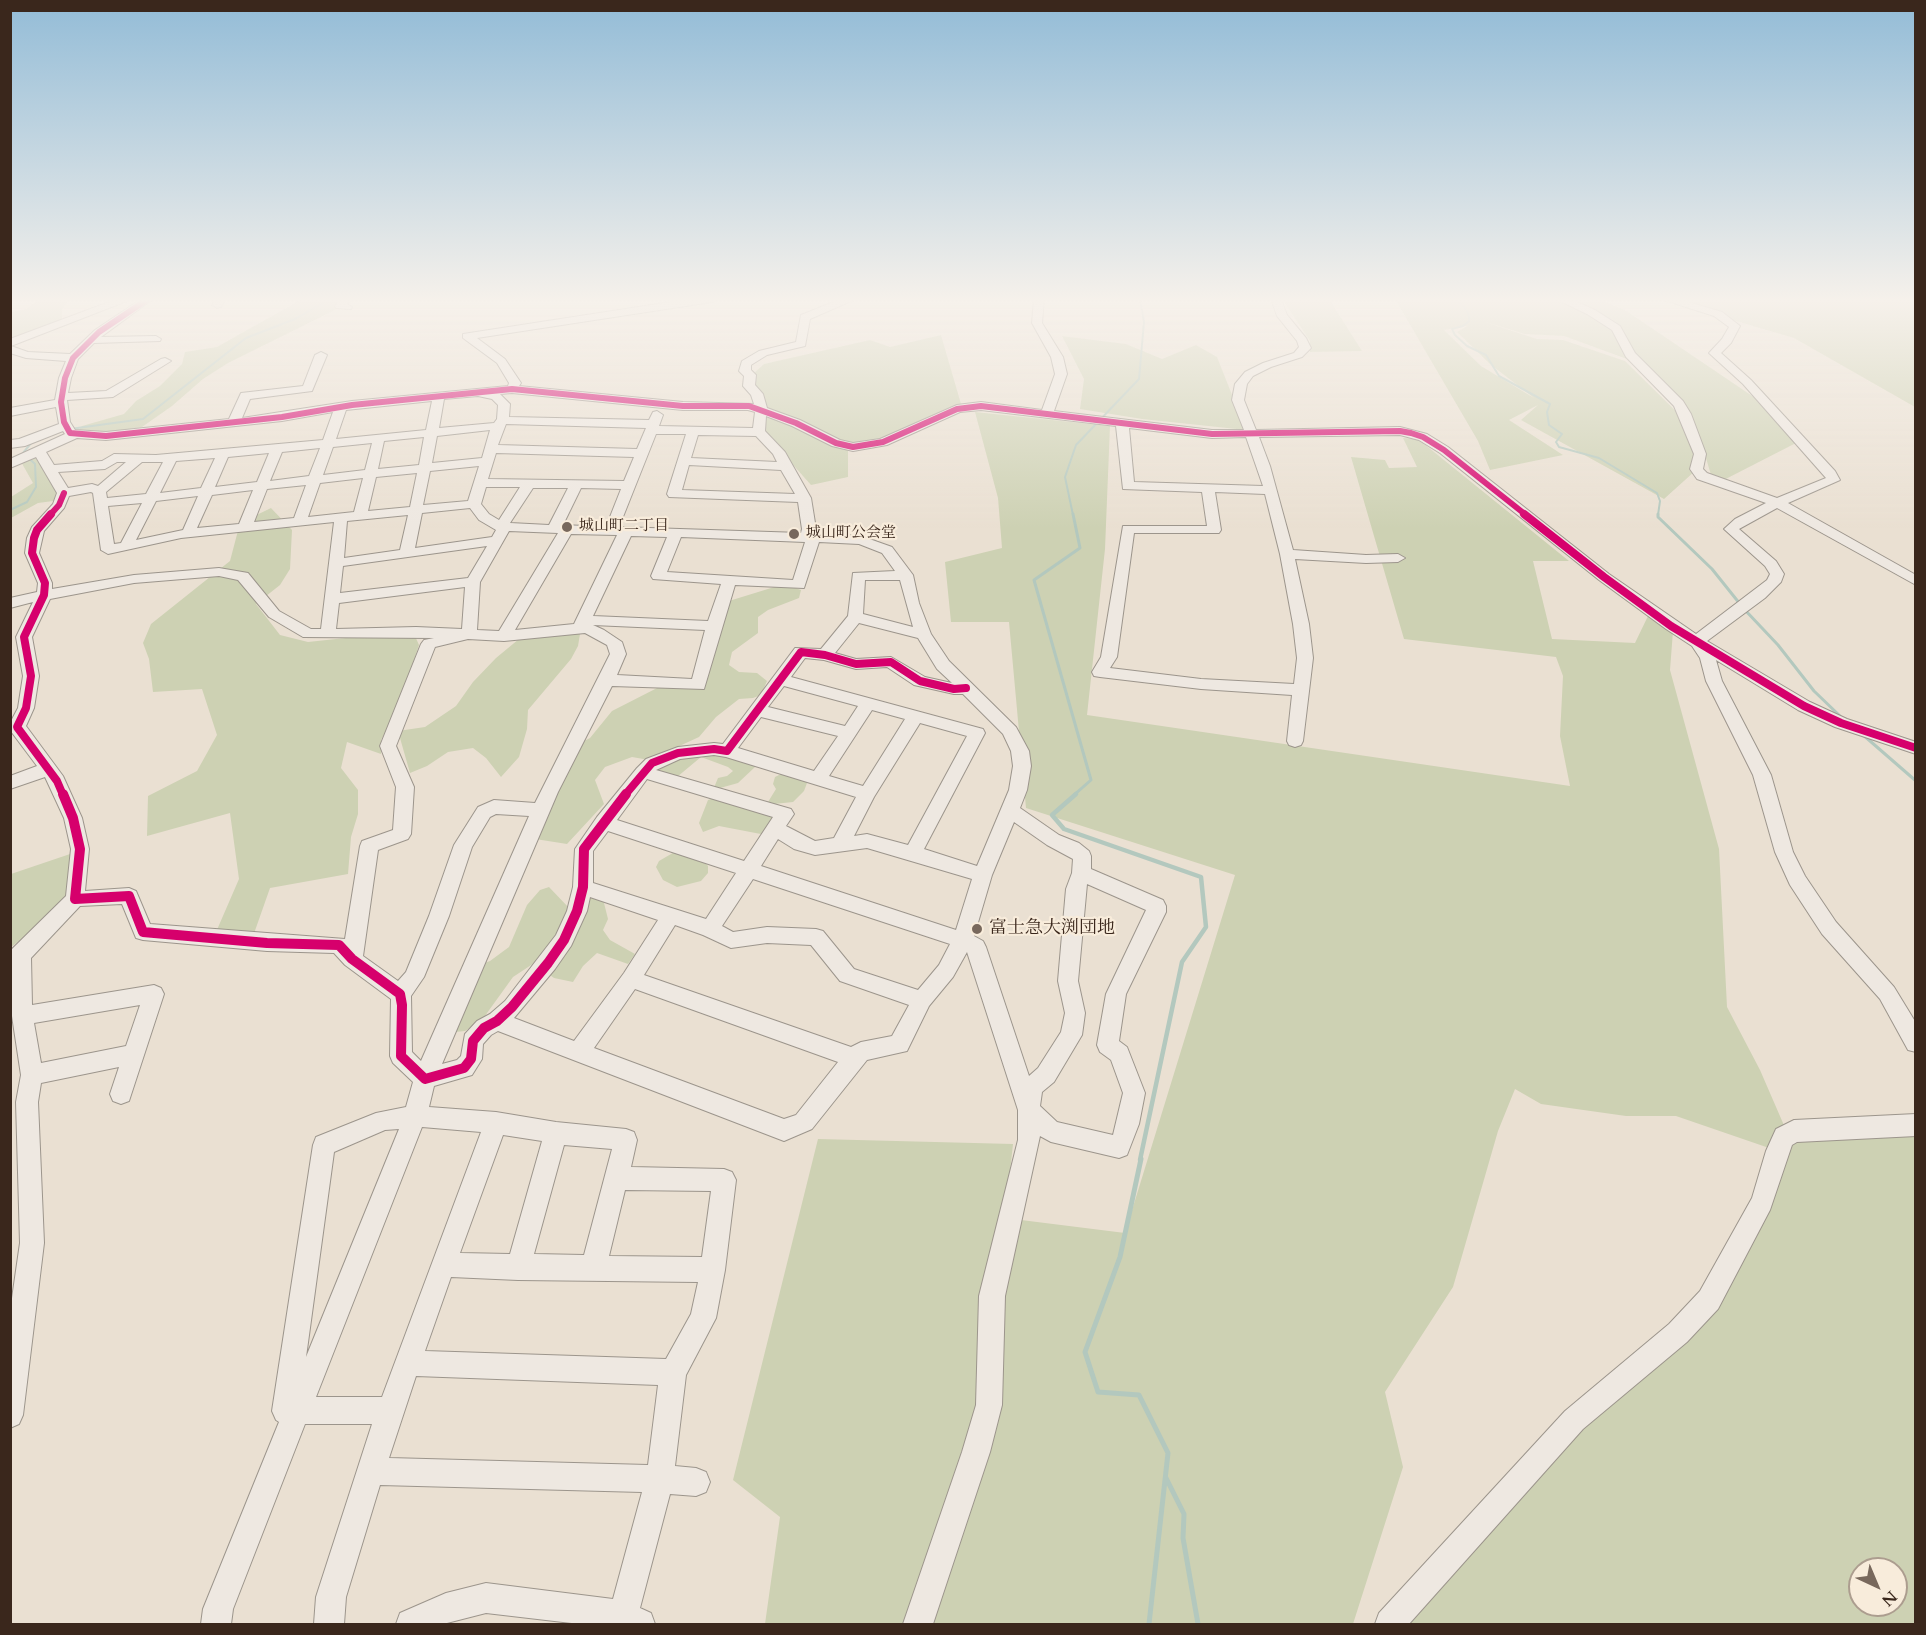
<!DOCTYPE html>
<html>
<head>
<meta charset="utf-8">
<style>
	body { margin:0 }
	#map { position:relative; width:1926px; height:1635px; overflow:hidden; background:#eae0d2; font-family:Cardo,serif }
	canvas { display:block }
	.frame { position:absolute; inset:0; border:12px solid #3a271c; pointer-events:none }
	.north { position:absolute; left:1848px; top:1557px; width:60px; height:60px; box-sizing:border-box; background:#f8ecdb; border:2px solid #ac9d8f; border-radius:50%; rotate:136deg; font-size:16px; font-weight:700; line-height:24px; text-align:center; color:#3a271c }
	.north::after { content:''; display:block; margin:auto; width:21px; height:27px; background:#78685c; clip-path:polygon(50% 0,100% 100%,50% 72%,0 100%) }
</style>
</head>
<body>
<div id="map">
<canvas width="1926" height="1635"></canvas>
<div class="frame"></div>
<div class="north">N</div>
</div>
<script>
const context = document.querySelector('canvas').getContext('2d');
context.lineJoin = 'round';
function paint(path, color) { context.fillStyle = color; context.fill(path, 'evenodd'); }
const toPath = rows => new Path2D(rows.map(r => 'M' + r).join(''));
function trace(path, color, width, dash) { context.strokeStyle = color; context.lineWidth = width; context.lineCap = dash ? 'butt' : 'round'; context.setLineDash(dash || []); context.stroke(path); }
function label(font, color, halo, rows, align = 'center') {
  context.font = font + ' Cardo,"Noto Serif JP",serif'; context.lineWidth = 4.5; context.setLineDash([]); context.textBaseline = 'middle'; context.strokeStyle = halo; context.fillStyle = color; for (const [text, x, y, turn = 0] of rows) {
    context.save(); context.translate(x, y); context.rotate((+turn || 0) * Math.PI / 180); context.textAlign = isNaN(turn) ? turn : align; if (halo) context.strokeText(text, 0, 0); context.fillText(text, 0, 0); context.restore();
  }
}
const green = toPath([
	[39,299,69,299,62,310,62,323,11,341,11,312,26,309],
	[302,299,341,299,339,308,228,363,203,379,172,406,142,427,105,433,78,431,82,426,124,414,136,401,160,386,182,364,185,352,217,347],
	[1282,299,1329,299,1362,351,1310,352,1310,341],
	[1395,299,1598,299,1625,310,1770,408,1796,443,1714,485,1700,438,1695,471,1664,499,1521,420,1538,405,1509,420,1563,455,1490,470,1478,441],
	[1485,322,1525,334,1564,336,1638,363,1696,431,1625,361,1563,340,1537,339],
	[1467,326,1457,332,1490,364,1534,398,1481,366,1444,330],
	[1661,299,1915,299,1915,407,1794,338],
	[941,335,961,404,890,435,848,449,848,477,811,485,763,431,766,407,743,383,764,364,870,340,890,347],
	[1062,336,1126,344,1162,359,1196,345,1217,357,1246,430,1142,419,1080,409,1084,379],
	[975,412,1110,426,1105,549,1087,715,1570,786,1560,736,1563,676,1556,657,1404,639,1351,457,1385,460,1389,468,1417,467,1403,438,1418,439,1569,561,1533,561,1552,639,1635,643,1648,616,1673,631,1670,670,1719,849,1727,1007,1760,1070,1786,1130,1772,1149,1676,1116,1626,1116,1541,1104,1515,1089,1498,1131,1453,1287,1385,1392,1403,1467,1353,1624,765,1624,780,1517,733,1480,818,1139,1013,1144,1005,1218,1125,1233,1235,875,1026,808,1009,622,951,622,945,562,1002,548,998,498],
	[33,454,60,494,61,500,38,503,11,518,11,497,33,483,20,460],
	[271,508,292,530,290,569,280,585,256,604,280,635,308,642,364,636,415,636,419,645,398,709,381,740,381,754,347,742,341,768,358,790,358,814,351,837,348,874,270,888,251,942,213,939,239,879,230,813,147,836,148,796,197,771,217,735,202,689,153,692,149,659,143,643,151,624,230,561,240,523],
	[784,584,801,590,799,598,768,610,758,617,758,633,732,652,729,665,739,672,757,673,767,681,761,695,753,698,739,699,716,717,699,737,649,760,632,757,605,767,595,780,604,804,567,844,529,838,572,747,590,738,612,711,661,686,700,687,729,601],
	[552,634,580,634,578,646,571,659,528,710,527,729,519,757,501,777,486,758,473,748,448,752,427,766,410,773,398,731,425,727,456,706,473,682,496,658,519,639],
	[703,749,754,762,755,767,738,783,713,790,718,778,727,776,733,771,728,767,701,757,677,777,665,775,653,768],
	[785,772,804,776,807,783,804,791,793,802,774,804,768,802,776,789,773,784,775,777],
	[720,796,781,816,766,835,719,826,703,832,699,823,708,800],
	[678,850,701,858,708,866,708,873,701,881,677,887,663,880,656,867,659,861],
	[73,853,75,899,11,947,11,874],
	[549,887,570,909,588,888,602,895,608,919,603,930,610,940,635,954,628,964,597,953,583,966,573,982,554,978,543,970,551,952,513,977,482,1020,465,1031,455,1032,473,967,490,961,509,947,527,905,540,890],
	[1915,1121,1915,1624,1407,1624,1554,1452,1709,1300,1784,1137],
	[1860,1569,1896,1569,1896,1605,1860,1605]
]);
const streamFar3 = toPath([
	[1450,299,1460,303,1467,310,1469,317,1469,321,1463,326,1452,329,1455,335,1467,346,1486,355,1499,376,1550,404,1547,412,1549,425,1562,434,1556,442,1559,447,1599,458,1657,493,1660,501,1658,515],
	[70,429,143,419,246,338,295,319,330,299],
	[10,510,27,502,36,487,35,464,23,453,32,442],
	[1073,515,1065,477,1076,445,1139,379,1144,322,1140,299]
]);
const streamFar2 = toPath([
	[1073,514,1080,548,1034,580,1091,780,1074,795],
	[1658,514,1658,517,1712,569,1740,604],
	[1745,610,1778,645,1814,691,1840,716],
	[1862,734,1916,781]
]);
const streamFar1 = toPath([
	[1076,794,1052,815,1064,829,1201,877,1206,927,1182,962,1140,1160]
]);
const stream = toPath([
	[1141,1159,1120,1257,1085,1352,1098,1392,1139,1395,1168,1453,1149,1624],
	[1166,1478,1184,1514,1183,1538,1198,1624]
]);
const minor = toPath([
	[117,299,132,299,11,346,28,352,70,354,95,330,141,299,153,299,101,337,156,336,161,339,160,341,94,343,78,359,71,378,68,393,106,391,161,359,165,358,171,361,113,397,67,400,70,422,75,430,106,432,229,419,241,393,303,386,315,355,321,352,327,355,312,391,250,399,242,418,352,401,508,386,509,383,497,363,463,338,463,334,690,299,717,299,712,302,477,338,505,359,521,383,519,386,683,402,754,404,751,395,743,386,744,376,739,371,742,361,759,351,796,342,801,315,841,299,856,299,810,319,805,346,767,355,751,365,751,370,756,375,755,385,763,394,767,408,800,420,840,440,853,443,880,439,957,405,981,402,1042,410,1055,374,1051,357,1032,323,1034,299,1044,299,1042,323,1063,357,1067,374,1054,411,1212,430,1244,430,1232,400,1235,384,1245,372,1263,363,1294,353,1299,347,1297,341,1277,316,1271,299,1281,299,1287,315,1306,338,1311,348,1302,357,1271,367,1253,376,1247,384,1244,400,1256,430,1400,427,1427,434,1448,447,1609,574,1696,634,1767,580,1770,574,1765,566,1724,529,1735,519,1766,503,1697,479,1690,469,1694,454,1674,406,1626,357,1612,330,1587,314,1556,299,1570,299,1595,310,1620,326,1635,353,1683,401,1691,414,1706,454,1703,469,1707,473,1777,498,1826,478,1743,384,1709,353,1722,339,1729,327,1714,316,1661,299,1678,299,1722,312,1740,326,1731,343,1721,353,1751,380,1835,471,1840,480,1788,503,1916,575,1916,585,1777,508,1739,529,1776,561,1784,574,1781,582,1765,598,1707,641,1810,702,1847,719,1916,742,1916,754,1835,727,1798,710,1716,660,1722,681,1771,775,1793,852,1805,876,1836,922,1894,987,1916,1023,1916,1052,1908,1050,1880,999,1822,934,1790,885,1775,852,1753,775,1706,681,1700,658,1692,646,1666,629,1599,580,1440,453,1419,440,1400,435,1259,437,1270,466,1293,550,1366,555,1398,554,1405,558,1398,562,1366,563,1295,559,1309,624,1313,658,1303,741,1301,745,1295,747,1289,745,1287,741,1292,695,1201,689,1100,677,1094,676,1092,672,1101,657,1123,526,1207,526,1202,492,1123,489,1116,426,981,410,960,412,887,445,853,451,832,446,792,426,766,416,765,431,785,452,811,498,816,529,814,534,861,536,892,547,913,575,919,603,931,634,949,661,1016,727,1029,751,1031,766,1027,790,1020,808,1059,835,1079,843,1089,851,1091,856,1091,869,1163,900,1166,906,1166,912,1126,994,1119,1041,1127,1047,1145,1093,1139,1124,1127,1155,1119,1158,1051,1142,1040,1136,1005,1296,1002,1405,990,1452,933,1624,903,1624,962,1452,976,1405,979,1296,1018,1140,1018,1110,967,952,953,977,929,1006,907,1051,867,1060,812,1129,784,1141,498,1031,491,1035,483,1044,482,1059,472,1075,434,1086,429,1107,496,1112,556,1122,626,1129,634,1132,637,1140,631,1167,724,1169,732,1172,736,1180,725,1270,716,1318,686,1375,675,1466,696,1468,706,1472,710,1482,706,1492,696,1496,670,1494,640,1608,651,1613,655,1624,580,1624,486,1613,443,1624,396,1624,400,1613,446,1593,486,1583,613,1599,642,1492,380,1485,346,1597,344,1624,314,1624,316,1597,372,1424,305,1424,233,1609,231,1624,201,1624,203,1609,279,1422,276,1420,272,1411,313,1145,316,1137,376,1113,406,1107,413,1082,393,1063,390,1056,391,999,345,965,334,953,267,951,143,940,136,938,122,904,80,906,31,958,32,1005,154,985,161,988,164,994,129,1101,121,1104,113,1101,110,1094,119,1067,41,1083,38,1102,44,1243,23,1415,19,1424,10,1428,10,1312,20,1243,16,1102,21,1075,12,1016,10,951,66,896,71,849,64,818,45,777,10,789,10,776,37,766,10,730,10,723,18,708,23,676,16,637,33,602,10,608,10,598,37,592,38,583,25,553,27,538,32,527,53,504,57,493,36,457,10,468,10,459,65,434,63,431,25,446,10,448,10,440,19,439,59,424,56,407,10,416,10,408,55,400,59,378,66,361,26,358,10,353,10,339,117,299],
	[512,393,683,410,748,410,755,412,753,428,659,426,663,415,657,411,653,412,649,420,509,417,510,404,500,394,512,393],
	[478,396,492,399,498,405,497,419,494,423,439,428,444,399,478,396],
	[432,401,426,430,336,439,346,410,432,401],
	[333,412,323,440,156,455,114,454,102,461,54,465,46,452,77,438,106,440,282,421,333,412],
	[506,424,646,428,637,449,498,445,506,424],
	[1129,428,1212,438,1246,437,1263,486,1134,482,1129,428],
	[490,430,482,458,432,463,437,436,490,430],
	[656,434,686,434,667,494,669,497,798,502,802,529,801,533,619,527,656,434],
	[698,435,756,436,773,454,777,462,691,458,698,435],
	[424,437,419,465,378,469,384,441,424,437],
	[372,443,365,470,323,475,333,447,372,443],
	[320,448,309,476,270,481,282,452,320,448],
	[269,453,257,482,215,487,228,457,269,453],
	[496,453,634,457,624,481,488,479,496,453],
	[215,458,201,488,160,493,176,461,215,458],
	[117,462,126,462,98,486,92,484,68,488,58,472,105,469,117,462],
	[142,462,163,462,146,494,107,498,106,492,142,462],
	[689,465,781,470,795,494,682,490,689,465],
	[479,466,468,501,423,505,430,471,479,466],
	[417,473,410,507,368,511,376,477,417,473],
	[363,478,354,512,308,517,320,483,363,478],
	[306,485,294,518,254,522,267,489,306,485],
	[486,487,520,487,499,520,489,514,481,504,486,487],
	[533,488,568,488,549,525,510,523,533,488],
	[581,488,621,489,606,527,563,525,581,488],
	[253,490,239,524,197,528,212,495,253,490],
	[91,492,93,493,101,550,108,554,181,538,334,522,321,629,311,629,279,611,248,573,219,568,134,575,52,589,52,583,39,553,44,531,64,508,69,496,91,492],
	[1215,492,1265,494,1280,554,1293,624,1297,658,1294,684,1201,679,1110,668,1117,657,1134,533,1219,533,1221,530,1215,492],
	[198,496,183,530,136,540,156,501,198,496],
	[142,503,121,543,114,544,108,506,142,503],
	[470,508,479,520,496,530,492,537,415,548,422,513,470,508],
	[408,515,400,550,344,558,347,521,408,515],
	[509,531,558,533,499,631,477,630,480,582,509,531],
	[571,534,617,535,574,624,515,630,571,534],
	[631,536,667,537,651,576,653,579,721,584,708,621,593,616,631,536],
	[681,537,805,542,793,580,667,572,681,537],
	[819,542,859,544,882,553,895,571,853,573,848,616,821,649,795,648,723,744,714,743,678,747,646,759,637,768,597,817,575,849,573,887,567,911,556,935,505,1001,490,1014,477,1021,465,1034,461,1056,457,1060,442,1064,558,792,612,686,704,689,735,585,804,588,819,542],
	[487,546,468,578,340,593,343,566,487,546],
	[219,576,238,580,269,617,303,637,434,638,424,640,421,644,380,746,396,787,393,830,362,841,360,846,345,939,150,924,136,891,129,888,85,891,89,849,82,818,63,776,26,726,34,708,39,676,32,637,50,599,134,583,219,576],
	[865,580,900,580,913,627,863,614,865,580],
	[465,587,462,629,416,627,336,629,339,603,465,587],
	[859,623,918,638,937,669,952,683,925,677,891,657,856,659,835,653,859,623],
	[593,625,705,630,692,679,617,675,626,654,622,642,604,630,593,625],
	[585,633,607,645,610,654,535,803,494,800,478,807,454,845,429,916,406,972,398,981,363,956,378,850,408,839,411,834,414,787,396,746,435,647,468,639,504,641,585,633],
	[805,658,824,660,856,669,887,667,914,685,954,694,963,694,1003,734,1011,751,1013,766,1009,790,977,866,924,849,985,733,983,729,791,677,805,658],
	[784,686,858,706,845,726,768,707,784,686],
	[872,710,905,719,863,786,829,776,872,710],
	[761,717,838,736,814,771,738,748,761,717],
	[920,723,967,736,908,845,867,834,854,836,874,797,920,723],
	[714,755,726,757,856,797,834,838,815,841,786,826,794,814,791,809,656,770,680,759,714,755],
	[647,779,773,817,744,861,617,820,647,779],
	[496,814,529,816,421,1061,412,1052,411,996,424,977,449,916,472,847,490,817,496,814],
	[1014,822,1047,845,1073,859,1072,873,1066,889,1058,981,1065,1013,1061,1032,1038,1068,1029,1076,986,947,983,941,974,936,992,875,1014,822],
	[608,831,736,873,706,919,593,883,593,851,608,831],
	[778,839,794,849,815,855,867,848,972,879,956,930,761,866,778,839],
	[753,879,950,944,939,965,918,990,854,969,823,931,816,929,767,927,733,932,722,926,753,879],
	[1087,884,1146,910,1106,994,1097,1045,1100,1052,1111,1060,1123,1093,1113,1135,1057,1122,1040,1106,1042,1092,1054,1082,1082,1035,1085,1013,1078,981,1087,884],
	[590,897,658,920,624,973,574,1041,514,1018,555,969,571,946,587,911,590,897],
	[675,925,703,935,731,948,767,943,811,945,840,981,909,1005,892,1036,861,1042,851,1047,644,975,675,925],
	[635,989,838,1062,796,1115,784,1119,594,1048,635,989],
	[140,1005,126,1046,41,1063,34,1023,140,1005],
	[422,1127,481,1132,382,1397,316,1397,422,1127],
	[399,1129,306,1357,334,1152,385,1130,399,1129],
	[503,1135,542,1141,510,1254,460,1253,503,1135],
	[564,1145,612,1149,584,1255,534,1254,564,1145],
	[625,1190,711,1191,702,1257,609,1256,625,1190],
	[451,1277,518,1280,698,1282,691,1314,666,1359,425,1351,451,1277],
	[416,1376,658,1385,648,1465,389,1458,416,1376],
	[215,299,225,299,221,307,217,308,212,305,215,299],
	[340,299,351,299,347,304,352,307,351,309,336,308,335,306,340,299],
	[1916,1114,1916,1136,1797,1142,1792,1145,1770,1210,1718,1309,1687,1342,1583,1429,1409,1624,1375,1624,1379,1613,1565,1411,1669,1324,1700,1291,1752,1198,1766,1151,1776,1129,1794,1120,1916,1114]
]);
const cyclewayFar2 = toPath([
	[148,299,99,332,73,358,65,378,61,402,64,422,70,433,106,436,282,417,352,405,512,389,683,406,749,406,796,423,836,443,853,447,883,442,957,409,981,406,1212,434,1400,431,1411,433,1423,437,1444,450,1526,515],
	[50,515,59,505,64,493]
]);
const cyclewayFar1 = toPath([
	[51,514,37,530,34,538,32,553,45,583,44,595,24,637,31,676,26,708,17,727,57,781,63,795],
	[1524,514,1604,577,1671,626,1804,706,1841,723,1916,748],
	[625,795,652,763,678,753,714,749,727,751,801,652,825,655,856,664,891,662,920,681,954,689,966,688]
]);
const cycleway = toPath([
	[63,794,73,818,80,849,75,899,129,896,143,932,267,943,339,945,352,959,400,994,402,1005,401,1056,425,1079,464,1068,471,1059,473,1041,484,1028,497,1021,512,1007,548,963,564,940,577,911,583,887,584,849,626,794]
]);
const markers = [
	[567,527,6,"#78685c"],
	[794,534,6,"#78685c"],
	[977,929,6,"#78685c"]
];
const farPoinames = [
	["城山町二丁目",579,527],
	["城山町公会堂",806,534]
];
const poiNames = [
	["富士急大渕団地",989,929]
];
paint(green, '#cdd1b3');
trace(streamFar3, '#b3c8be', 2);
trace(streamFar2, '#b3c8be', 3);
trace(streamFar1, '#b3c8be', 4.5);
trace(stream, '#b3c8be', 5);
trace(minor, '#9c958c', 2);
paint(minor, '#eee8e1');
trace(cyclewayFar2, '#d6006c', 6);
trace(cyclewayFar1, '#d6006c', 8);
trace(cycleway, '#d6006c', 10);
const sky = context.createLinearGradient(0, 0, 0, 528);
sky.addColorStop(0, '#93bcd7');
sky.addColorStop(0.57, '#f6f1eb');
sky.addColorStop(1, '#f6f1eb00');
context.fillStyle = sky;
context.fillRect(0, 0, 1926, 528);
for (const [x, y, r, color] of markers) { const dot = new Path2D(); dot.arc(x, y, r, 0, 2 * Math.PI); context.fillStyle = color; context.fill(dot); trace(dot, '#f8ecdb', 2); }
label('15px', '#3a271c', '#f8ecdb', farPoinames, 'left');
label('18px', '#3a271c', '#f8ecdb', poiNames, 'left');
</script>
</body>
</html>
